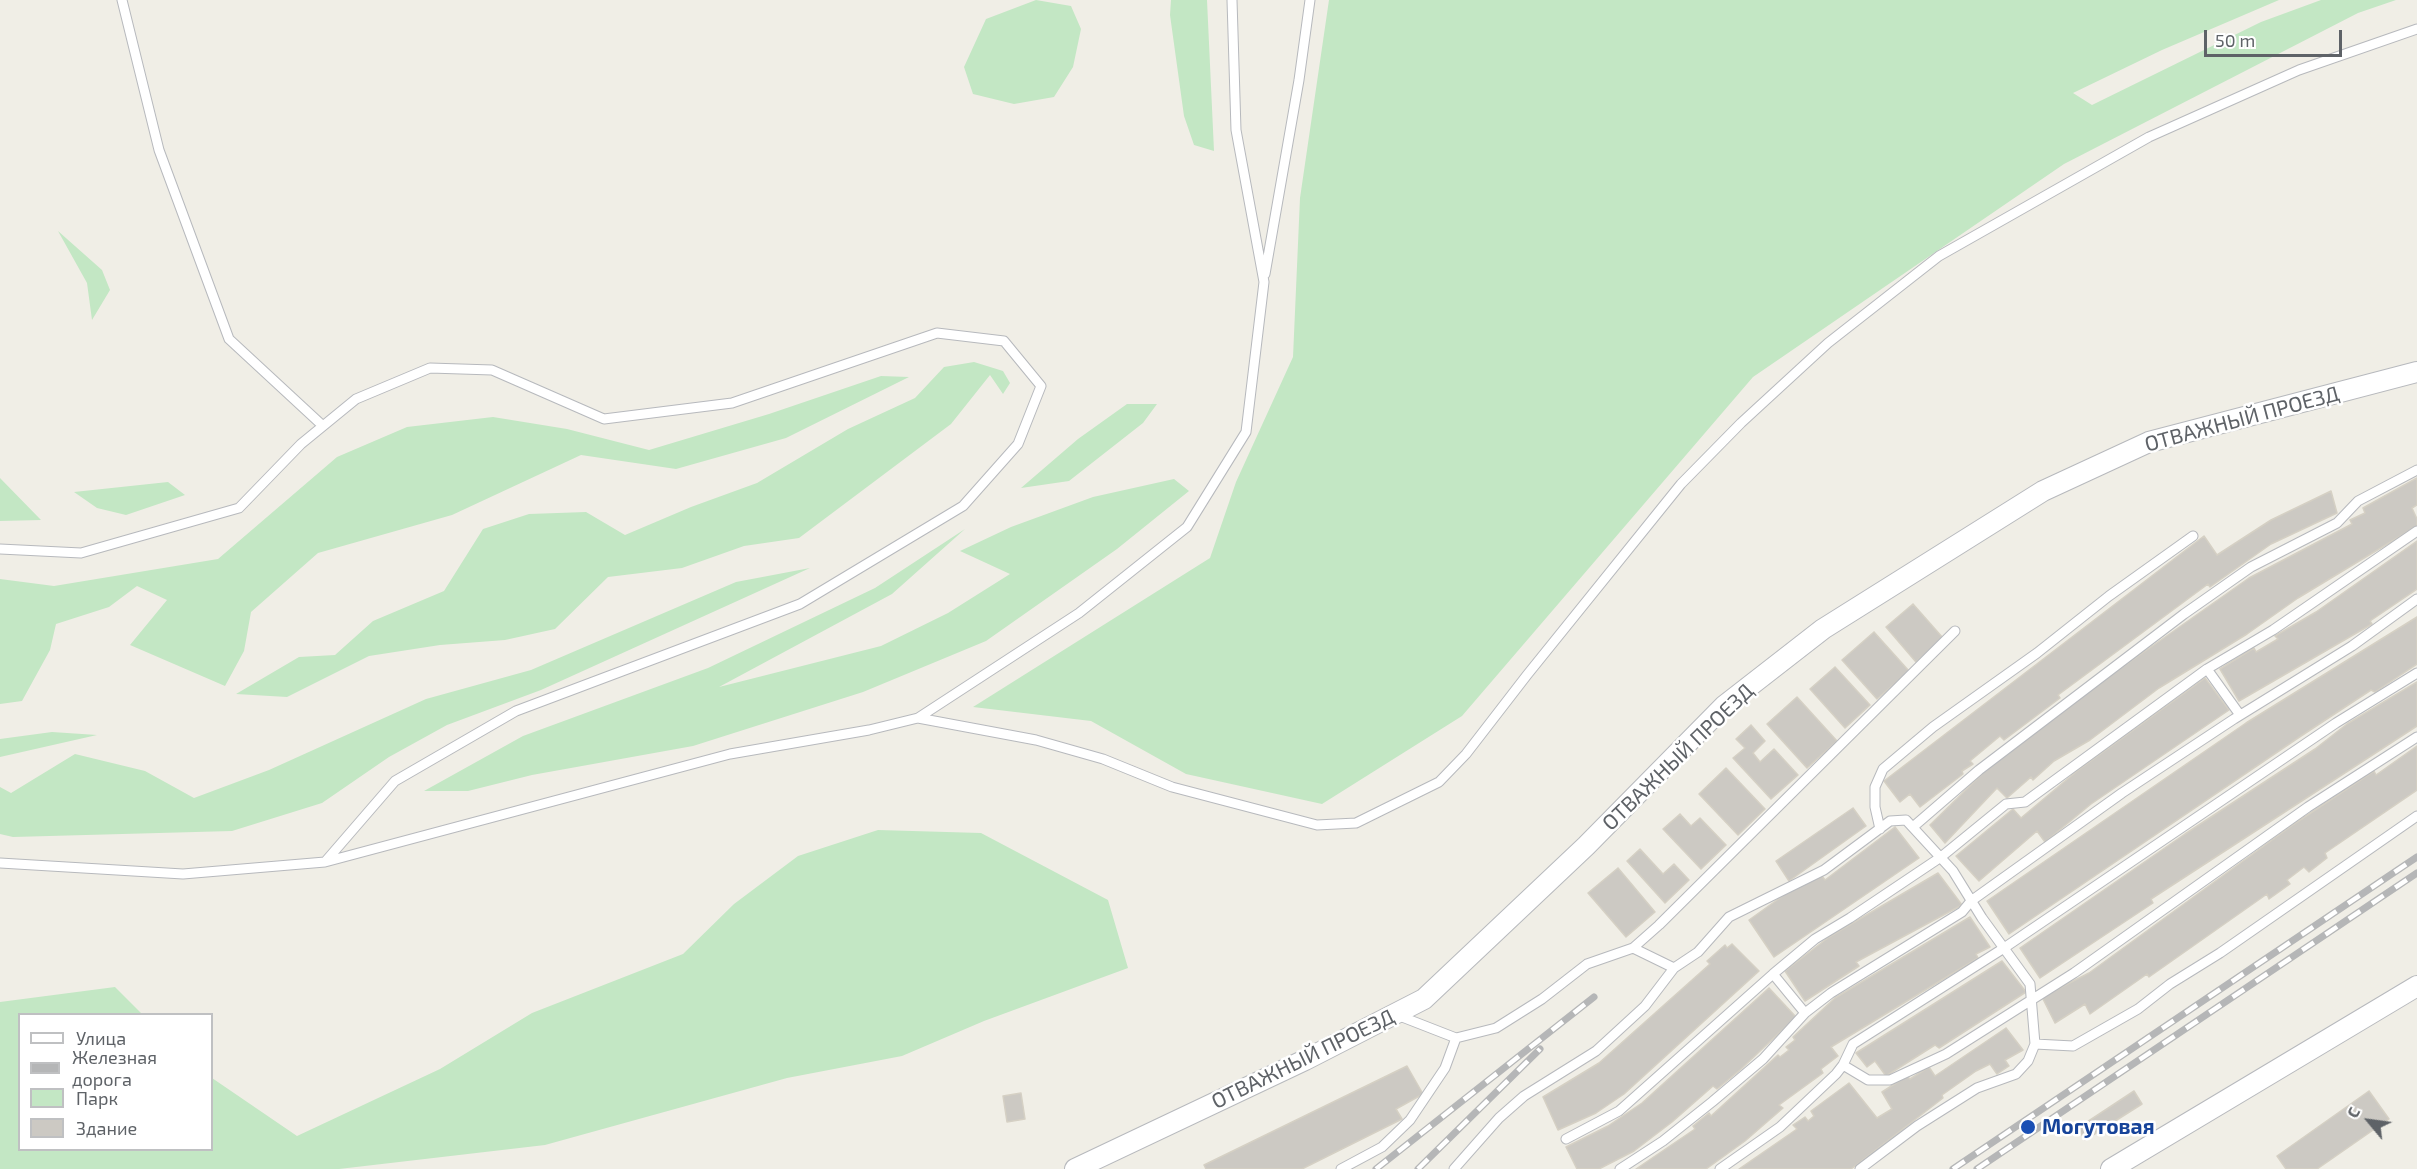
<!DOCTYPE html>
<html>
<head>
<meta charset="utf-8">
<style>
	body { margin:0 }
	#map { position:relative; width:2417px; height:1169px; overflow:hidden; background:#f0eee6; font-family:"Exo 2",sans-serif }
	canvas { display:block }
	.legend { position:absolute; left:18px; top:1013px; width:195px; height:138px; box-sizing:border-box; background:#fff; border:2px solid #bfc0c2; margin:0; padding:8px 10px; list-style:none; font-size:18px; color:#5e6267 }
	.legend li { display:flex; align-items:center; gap:12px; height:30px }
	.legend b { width:30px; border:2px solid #bfc0c2 }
	.north { position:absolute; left:2339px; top:1091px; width:60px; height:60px; -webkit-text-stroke:4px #fff; paint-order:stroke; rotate:299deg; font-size:16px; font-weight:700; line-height:24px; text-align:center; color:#5e6267 }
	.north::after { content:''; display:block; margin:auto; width:21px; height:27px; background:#5e6267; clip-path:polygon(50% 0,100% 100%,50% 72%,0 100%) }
	.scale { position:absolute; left:2204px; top:30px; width:138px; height:27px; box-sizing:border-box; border:3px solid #5e6267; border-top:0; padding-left:8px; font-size:18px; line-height:21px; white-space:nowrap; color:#5e6267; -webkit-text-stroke:4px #fff; paint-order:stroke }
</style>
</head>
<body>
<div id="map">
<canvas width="2417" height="1169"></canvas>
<ul class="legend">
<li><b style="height:8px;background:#fff"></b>Улица</li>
<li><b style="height:8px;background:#b5b6b7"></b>Железная дорога</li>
<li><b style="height:16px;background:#c3e7c4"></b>Парк</li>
<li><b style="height:16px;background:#ccc9c3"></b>Здание</li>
</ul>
<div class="north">С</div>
<div class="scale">50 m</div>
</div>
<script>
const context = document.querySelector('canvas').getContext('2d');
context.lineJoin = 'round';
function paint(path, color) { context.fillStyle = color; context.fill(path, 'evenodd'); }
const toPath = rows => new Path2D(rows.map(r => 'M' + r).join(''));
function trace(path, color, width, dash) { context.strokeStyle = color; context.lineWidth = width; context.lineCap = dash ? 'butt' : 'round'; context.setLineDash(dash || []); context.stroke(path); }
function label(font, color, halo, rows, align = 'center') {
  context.font = font + ' "Exo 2",sans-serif'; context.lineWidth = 5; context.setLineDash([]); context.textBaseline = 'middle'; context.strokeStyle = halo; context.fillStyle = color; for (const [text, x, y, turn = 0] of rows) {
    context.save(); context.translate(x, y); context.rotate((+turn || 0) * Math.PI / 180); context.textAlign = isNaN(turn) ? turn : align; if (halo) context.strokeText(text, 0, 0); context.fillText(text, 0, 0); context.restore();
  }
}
const green = toPath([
	[1036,0,1071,6,1081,29,1073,67,1054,97,1014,104,973,94,964,67,986,19],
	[1171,0,1207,0,1214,151,1194,145,1184,116,1170,15],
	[1329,0,2279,0,2162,50,2073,93,2092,105,2261,22,2321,0,2396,0,2358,13,2064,164,1753,377,1462,716,1322,804,1186,774,1091,721,973,707,1210,558,1236,482,1293,357,1300,198],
	[58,231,102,270,110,290,92,320,87,283],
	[974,362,1003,371,1010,383,1003,394,990,375,951,424,799,538,744,546,682,568,608,577,555,629,505,640,440,645,369,656,287,697,236,694,299,657,335,655,373,621,444,591,483,529,529,514,586,512,625,535,691,507,757,483,848,429,915,398,944,367],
	[881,376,909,377,786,438,676,469,581,455,452,515,318,553,251,612,244,651,225,686,130,645,167,600,137,586,109,607,56,624,50,650,22,701,0,704,0,579,54,586,218,559,337,457,407,427,493,417,567,429,649,450,769,414],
	[1127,404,1157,404,1143,423,1069,481,1021,488,1078,439],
	[0,478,41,520,0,521],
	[1174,479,1189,491,1117,549,986,641,863,692,693,746,532,775,468,791,424,791,523,736,708,668,875,588,965,529,892,594,719,687,881,646,948,613,1010,574,960,551,1011,527,1093,497],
	[168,482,185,495,126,515,97,508,74,492],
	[810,568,541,690,447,725,389,757,322,803,232,831,13,837,0,834,0,787,11,793,75,754,145,771,194,798,269,770,426,699,531,670,736,582],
	[52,732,97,735,0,757,0,739],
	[878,830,981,833,1108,900,1128,968,984,1021,902,1056,787,1078,545,1145,339,1169,0,1169,0,1002,115,987,142,1014,20,1014,20,1150,212,1150,212,1078,297,1136,440,1069,532,1013,683,954,734,904,798,856]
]);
const building = toPath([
	[2417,478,2417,505,2412,508,2417,519,2417,526,2298,598,2247,634,2159,688,2090,740,2054,761,2033,780,2031,777,2007,798,1997,788,1945,843,1930,825,1983,773,2070,704,2249,578,2352,524,2350,520,2365,513,2363,508,2417,478],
	[2331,491,2337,513,2271,544,2210,587,2208,584,2058,695,2060,698,2004,740,2000,736,1970,761,1973,764,1962,771,1963,774,1920,807,1910,794,1900,802,1884,781,2204,536,2217,555,2271,520,2331,491],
	[2417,541,2417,589,2370,621,2372,624,2239,701,2220,669,2254,648,2256,652,2278,639,2275,636,2316,612,2417,541],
	[1913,604,1943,638,1916,662,1886,627,1913,604],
	[2417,617,2417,664,2375,692,2371,690,2301,736,2009,934,1987,901,2246,723,2417,617],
	[1874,632,1909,671,1877,699,1842,660,1874,632],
	[1835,667,1870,705,1845,728,1810,689,1835,667],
	[2205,678,2229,710,2091,804,2045,842,2037,831,1979,881,1956,856,2013,809,2021,818,2077,771,2205,678],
	[2417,682,2417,726,2151,899,2153,903,2040,978,2020,948,2185,834,2315,749,2347,724,2417,682],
	[1797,697,1837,741,1807,768,1767,724,1797,697],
	[1751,725,1765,741,1753,753,1760,762,1774,749,1798,775,1771,799,1733,758,1745,748,1736,739,1751,725],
	[2417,746,2417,790,2325,853,2327,858,2309,872,2304,867,2287,880,2290,884,2269,899,2267,894,2149,977,2147,974,2090,1014,2085,1004,2055,1023,2042,997,2089,973,2294,824,2374,771,2376,775,2417,746],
	[1726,768,1765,809,1738,835,1699,794,1726,768],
	[1853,808,1866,826,1789,881,1776,861,1853,808],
	[1680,814,1691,826,1700,818,1726,845,1701,869,1663,829,1680,814],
	[1895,827,1919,858,1774,957,1749,920,1791,890,1822,876,1825,880,1895,827],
	[1640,849,1663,874,1674,864,1689,880,1665,903,1627,861,1640,849],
	[1618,868,1655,912,1626,937,1588,893,1618,868],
	[1938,873,1962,905,1856,962,1859,966,1805,1001,1785,971,1829,937,1938,873],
	[1970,917,1990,947,1976,954,1978,958,1831,1047,1838,1056,1821,1069,1823,1073,1779,1105,1783,1108,1745,1141,1706,1169,1636,1169,1695,1129,1693,1126,1709,1113,1711,1116,1778,1055,1780,1057,1789,1050,1786,1047,1795,1040,1793,1037,1835,998,1970,917],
	[1732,944,1759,971,1624,1094,1596,1113,1558,1130,1543,1097,1599,1063,1710,964,1707,961,1725,945,1727,948,1732,944],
	[2002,961,2026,992,1939,1048,1935,1045,1886,1076,1875,1061,1867,1067,1856,1053,2002,961],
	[1769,988,1796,1017,1740,1070,1717,1089,1713,1086,1672,1122,1634,1151,1599,1169,1577,1169,1566,1147,1608,1126,1642,1103,1769,988],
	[2006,1028,2023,1050,2005,1060,2009,1066,1997,1074,1990,1064,1976,1071,1942,1095,1943,1098,1851,1169,1739,1169,1797,1129,1793,1125,1805,1117,1808,1121,1814,1116,1811,1111,1849,1083,1877,1118,1892,1109,1882,1092,1907,1076,1910,1079,1929,1067,1935,1076,2006,1028],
	[1407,1066,1423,1094,1396,1109,1402,1119,1302,1169,1206,1169,1204,1165,1407,1066],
	[2134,1091,2142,1104,2085,1140,2078,1128,2134,1091],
	[2369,1091,2389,1119,2317,1169,2286,1169,2277,1156,2369,1091],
	[1021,1093,1025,1119,1007,1122,1003,1096,1021,1093]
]);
const lane = toPath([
	[122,0,159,150,229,339,323,426],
	[1265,274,1299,80,1310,0],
	[0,549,81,553,239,508,301,444,356,399,430,368,492,370,604,419,732,403,937,333,1004,341,1041,386,1018,444,963,506,800,604,516,711,395,781,325,862],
	[2207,669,2273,630,2417,531],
	[918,718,1079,613,1187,527,1246,432,1264,282,1236,130,1232,0],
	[1913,827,1979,770,2184,614,2251,567,2337,523,2358,501,2417,470],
	[1880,829,1875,807,1875,787,1883,769,1933,727,2037,653,2109,596,2193,536],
	[0,863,183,874,325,862,730,754,869,730,918,718,1036,740,1103,759,1172,787,1317,825,1356,823,1439,782,1466,754,1527,675,1681,484,1741,423,1828,343,1939,256,2149,137,2299,70,2417,29],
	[1633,948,1674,968,1698,952,1729,917,1824,870,1890,821,1906,820,1953,871,1982,918,2030,984,2035,1044,2028,1061,2016,1074,1977,1088,1917,1126,1860,1169],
	[1773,974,1815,939,1850,918,1941,857,2006,804,2025,802,2207,669,2240,715],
	[1397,1015,1456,1038,1496,1028,1542,999,1587,964,1633,948,1659,925,1955,631],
	[2035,1044,2073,1046,2138,1009,2170,984,2220,953,2417,816],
	[1843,1065,1868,1080,1890,1080,1946,1054,2074,973,2308,807,2417,737],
	[1566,1139,1619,1111,1773,974,1805,1013],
	[1341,1169,1382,1147,1410,1120,1445,1068,1456,1038],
	[1454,1169,1499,1118,1524,1096,1596,1051,1645,1006,1674,968],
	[1620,1169,1663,1141,1712,1102,1763,1059,1805,1013,1831,993,1962,912,1971,901,2122,793,2234,719,2352,646,2417,599],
	[1720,1169,1780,1127,1836,1074,1843,1065,1853,1044,2004,948,2336,723,2417,673]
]);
const street = toPath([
	[1075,1169,1305,1060,1424,999,1586,846,1724,706,1823,629,2043,491,2149,442,2417,372],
	[2111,1169,2417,986]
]);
const rail = toPath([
	[1376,1169,1594,997],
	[1418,1169,1540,1049],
	[1953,1169,2417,857],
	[1977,1169,2417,873]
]);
const markers = [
	[2028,1127,8,"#1a4fb4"]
];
const streetNames = [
	["ОТВАЖНЫЙ ПРОЕЗД",2242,419,-15],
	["ОТВАЖНЫЙ ПРОЕЗД",1678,757,-44],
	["ОТВАЖНЫЙ ПРОЕЗД",1303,1059,-26]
];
const transitNames = [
	["Могутовая",2042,1127]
];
paint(green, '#c3e7c4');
paint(building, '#ccc9c3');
trace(building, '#d5d0c4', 1.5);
trace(lane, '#b7b9bd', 11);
trace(street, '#b7b9bd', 22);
trace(lane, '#fff', 9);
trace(street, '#fff', 20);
trace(rail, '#b5b6b7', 7);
trace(rail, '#fff', 4.5, [14]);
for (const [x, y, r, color] of markers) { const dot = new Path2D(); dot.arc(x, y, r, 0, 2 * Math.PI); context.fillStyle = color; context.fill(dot); trace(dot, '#fff', 2); }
label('21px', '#5e6267', '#fff', streetNames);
label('bold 21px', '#164399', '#fff', transitNames, 'left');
</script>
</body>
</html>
